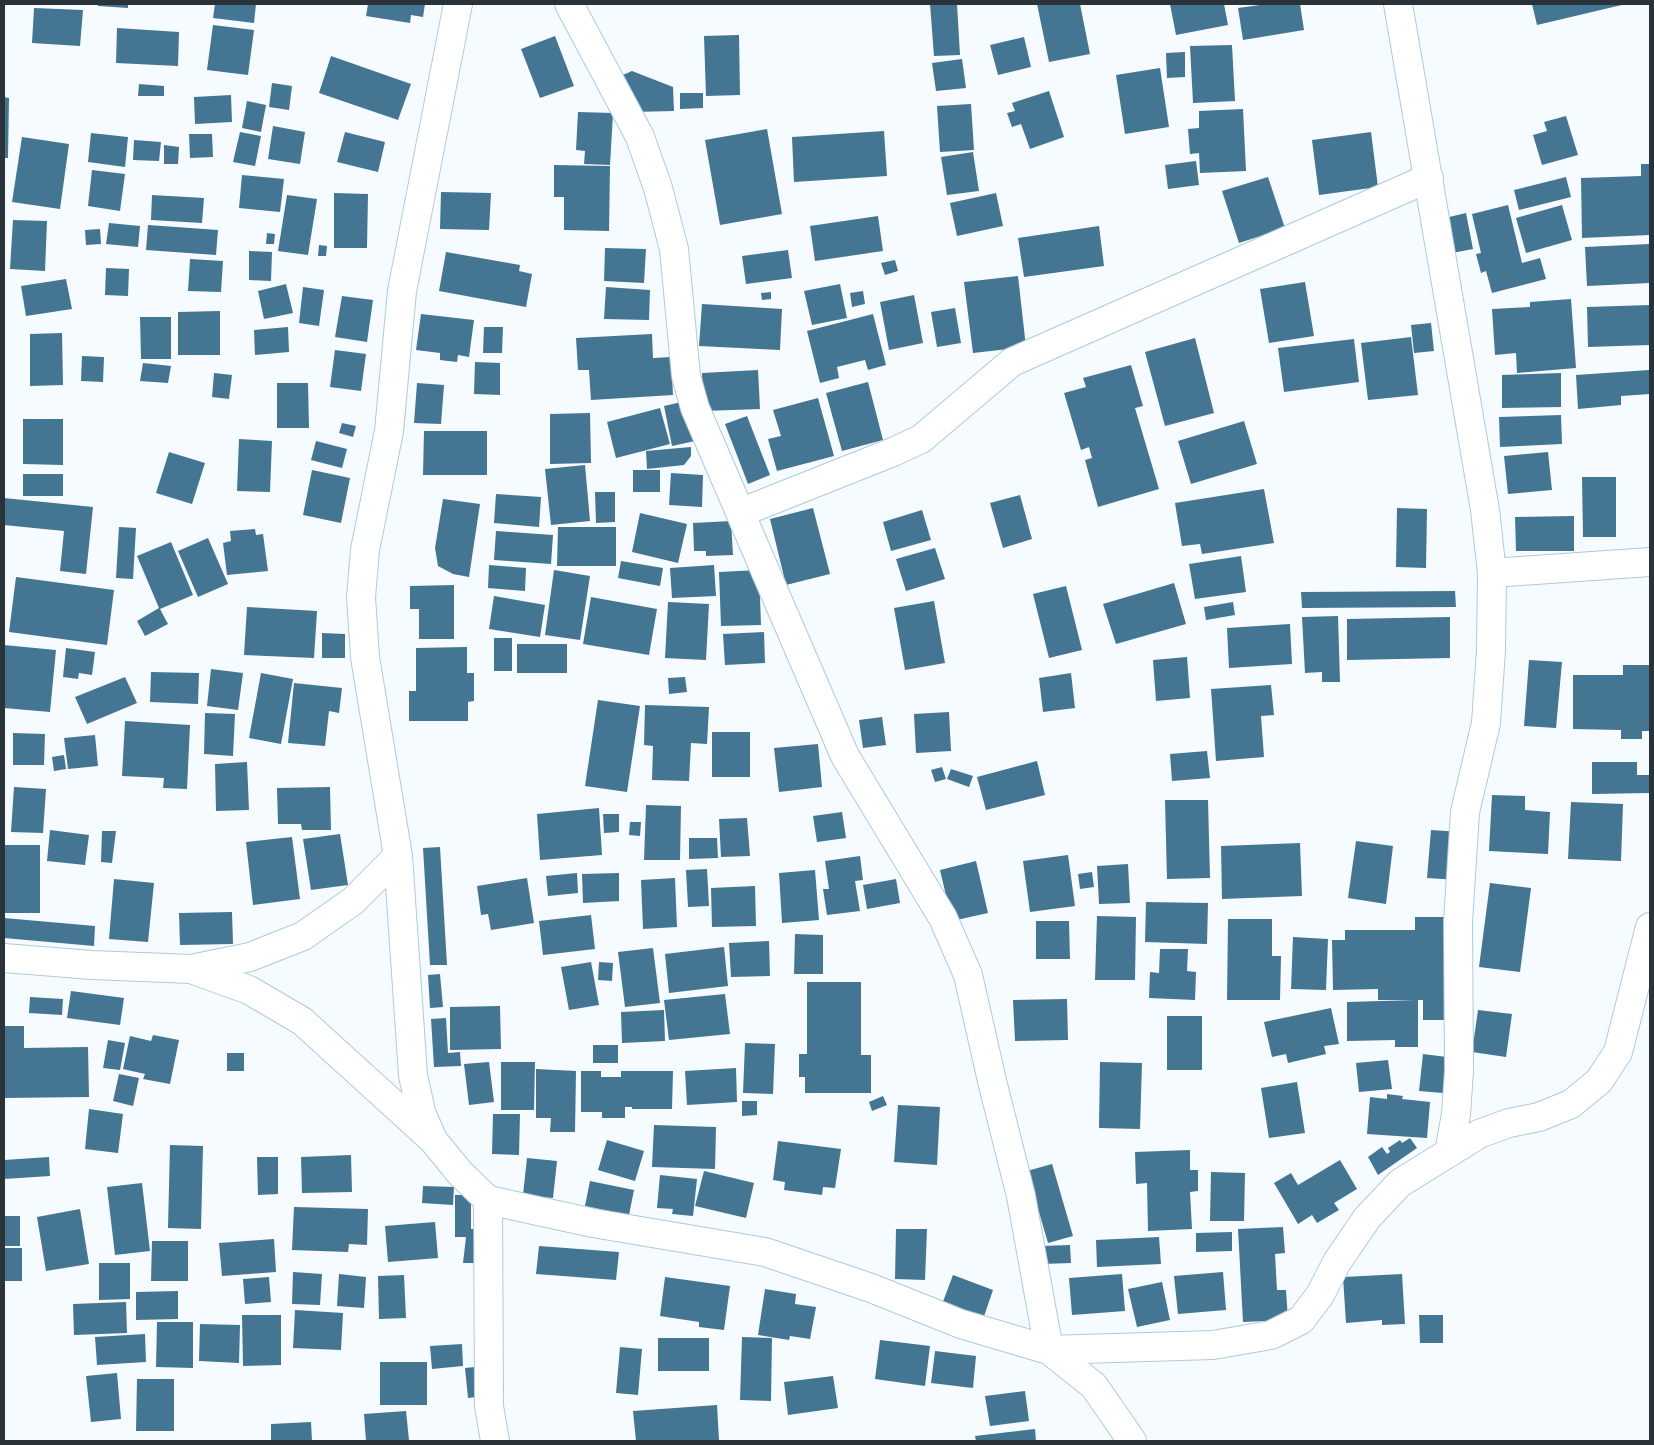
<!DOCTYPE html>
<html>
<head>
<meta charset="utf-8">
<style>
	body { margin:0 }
	#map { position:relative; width:1654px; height:1445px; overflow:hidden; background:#f6fbff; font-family:Rubik,sans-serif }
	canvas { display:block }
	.frame { position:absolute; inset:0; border:5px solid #293339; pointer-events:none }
</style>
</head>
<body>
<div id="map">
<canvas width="1654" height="1445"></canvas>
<div class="frame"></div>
</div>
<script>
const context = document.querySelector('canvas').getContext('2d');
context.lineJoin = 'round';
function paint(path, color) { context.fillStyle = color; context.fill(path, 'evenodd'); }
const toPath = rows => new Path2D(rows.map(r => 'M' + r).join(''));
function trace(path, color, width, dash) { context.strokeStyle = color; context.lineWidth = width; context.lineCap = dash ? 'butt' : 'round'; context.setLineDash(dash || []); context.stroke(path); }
const building = toPath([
	[98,4,128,4,128,8,98,6],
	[215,4,256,4,254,23,213,18],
	[368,4,425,4,423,17,411,15,410,23,366,16],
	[930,4,957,4,960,55,934,56],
	[1037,4,1080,4,1090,54,1049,62],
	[1170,4,1224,4,1228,25,1176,35],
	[1267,4,1300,4,1304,30,1243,40,1238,8],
	[1532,4,1626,4,1537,25],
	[34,8,83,10,80,46,32,43],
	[213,25,254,30,248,75,207,70],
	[117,28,179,32,178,66,116,63],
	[739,35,740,95,706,96,704,36],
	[555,36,574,86,540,98,521,49],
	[1024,37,1031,67,998,75,990,45],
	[1232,45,1235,101,1193,103,1190,46],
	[1185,52,1185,77,1167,78,1166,53],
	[331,56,411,84,398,120,319,93],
	[962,59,966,88,936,91,932,63],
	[1160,68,1169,127,1125,134,1116,75],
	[632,71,673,87,674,111,633,112,618,77],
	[272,83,292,86,289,110,269,107],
	[139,84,164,86,164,96,138,96],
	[1049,91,1064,137,1030,149,1021,124,1012,127,1007,113,1015,111,1012,103],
	[680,93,703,93,703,108,680,109],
	[231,95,232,122,195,124,194,97],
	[4,97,9,98,8,158,4,158],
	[247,101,266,105,261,132,242,128],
	[971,104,974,150,940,152,937,106],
	[1243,109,1246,171,1200,173,1199,153,1190,154,1188,129,1199,128,1199,111],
	[578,112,613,113,610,165,584,164,585,151,576,150],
	[1566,116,1578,155,1542,165,1533,135,1547,131,1544,122],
	[273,126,305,132,300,164,268,159],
	[767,129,782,214,720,225,705,140],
	[884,131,887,176,794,182,792,137],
	[240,132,261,136,255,166,233,162],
	[345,132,385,142,378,172,337,162],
	[1371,132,1378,187,1319,195,1312,140],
	[91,133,128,137,125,167,88,162],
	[189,134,212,134,213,157,190,158],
	[22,137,69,144,60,209,12,202],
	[134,140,161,142,159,161,133,160],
	[164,145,179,147,178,164,164,164],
	[973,152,979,191,947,195,941,157],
	[1196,161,1199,185,1168,189,1165,165],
	[1641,164,1650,164,1650,235,1582,238,1581,178,1641,176],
	[554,165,610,166,609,231,564,230,564,197,554,197],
	[92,170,125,174,120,211,88,206],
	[242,175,284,179,280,212,239,208],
	[1268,177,1285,228,1239,243,1222,191],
	[1566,177,1571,197,1519,210,1514,190],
	[441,192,491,193,489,230,440,229],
	[334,193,368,194,367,248,334,248],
	[996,193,1003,226,957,236,950,203],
	[152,195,204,198,202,223,151,220],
	[287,195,317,199,308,255,278,251],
	[1508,205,1522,263,1540,258,1546,279,1492,293,1486,271,1481,273,1476,254,1481,253,1472,214],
	[1562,205,1572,240,1526,253,1516,218],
	[1466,213,1473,249,1452,253,1445,218],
	[878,216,883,251,815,261,810,226],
	[13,220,47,221,45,271,10,269],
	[109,223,140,226,138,247,106,244],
	[148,225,218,230,216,255,146,250],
	[1099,226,1104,266,1024,277,1018,238],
	[100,229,101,244,86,245,85,230],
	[267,233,275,234,274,244,266,244],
	[1650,244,1650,283,1587,286,1585,247],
	[319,245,327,246,326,256,318,256],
	[605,248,646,249,644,283,604,281],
	[788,250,792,278,746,284,742,256],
	[249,251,272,252,271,281,249,280],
	[446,252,520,265,519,271,532,274,526,307,439,291],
	[190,259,223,261,221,292,188,291],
	[895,260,898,271,885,275,881,263],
	[106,268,129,269,128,296,105,295],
	[1018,276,1026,347,973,353,964,282],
	[66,279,72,309,26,316,21,286],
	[1305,282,1314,336,1269,343,1260,289],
	[286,284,293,313,264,319,258,291],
	[840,284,847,318,812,325,804,291],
	[303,287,324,290,319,326,299,323],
	[606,287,650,290,649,320,604,319],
	[863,291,865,304,852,307,850,293],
	[771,292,771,299,762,300,761,293],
	[914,295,923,343,889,350,880,302],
	[342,296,373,300,367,342,335,337],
	[1571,299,1576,368,1517,373,1516,353,1495,355,1492,309,1530,307,1530,302],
	[702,304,782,309,780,350,699,346],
	[1650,305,1650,345,1588,347,1587,307],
	[955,308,961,343,937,347,931,312],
	[220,311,220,355,178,355,178,312],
	[421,314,474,320,469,357,458,355,457,362,440,360,440,353,416,350],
	[873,314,886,365,868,370,865,360,837,367,839,378,820,383,807,331],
	[140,317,171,317,171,359,141,359],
	[1431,323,1434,351,1414,353,1411,325],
	[288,327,289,352,255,355,254,330],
	[484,327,503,327,502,353,483,353],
	[62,333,63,385,30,386,30,334],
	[652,334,653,358,671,357,673,395,591,400,589,370,578,370,576,338],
	[1411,337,1418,395,1368,400,1361,343],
	[1195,338,1214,413,1165,426,1145,352],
	[1354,339,1359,382,1284,392,1278,348],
	[335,350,366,354,361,391,330,387],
	[82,356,104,357,103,382,81,381],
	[475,362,500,363,500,395,474,394],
	[143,363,171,366,168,383,140,381],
	[1131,365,1143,406,1135,408,1159,489,1098,507,1085,460,1092,458,1089,447,1081,450,1064,393,1086,387,1083,378],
	[758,370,760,409,704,411,702,373],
	[1649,370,1650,394,1621,396,1621,405,1578,409,1576,375],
	[214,373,232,375,229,399,212,397],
	[1561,373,1561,407,1502,408,1502,375],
	[868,382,883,440,842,451,826,393],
	[277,383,308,383,309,428,277,428],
	[417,383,444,385,441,424,414,423],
	[818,398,834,456,777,471,768,439,781,436,773,410],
	[686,401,695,441,672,446,664,406],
	[660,408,670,444,616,458,607,422],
	[590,413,591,463,550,464,550,414],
	[1561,415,1562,444,1500,447,1499,417],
	[747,416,770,475,748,484,725,424],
	[23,419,63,419,63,465,23,464],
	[1244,421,1257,464,1191,484,1178,441],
	[342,423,356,426,353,437,339,433],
	[424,431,487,431,487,475,423,475],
	[239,439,272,441,270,492,237,491],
	[316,441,347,449,342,468,311,460],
	[691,447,691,456,684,465,647,469,646,451],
	[169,452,205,463,192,504,156,493],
	[1548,452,1552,490,1508,494,1504,456],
	[585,465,590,521,551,525,545,469],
	[312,470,350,478,341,523,303,515],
	[633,470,660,470,660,492,633,492],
	[671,473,703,475,702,507,669,505],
	[23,474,63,474,63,496,23,496],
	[1582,477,1616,477,1616,537,1583,537],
	[1264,489,1274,543,1202,554,1200,544,1182,546,1175,503],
	[595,492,615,492,615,522,596,523],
	[496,494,541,497,539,527,494,523],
	[1020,495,1032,539,1003,548,990,503],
	[4,498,93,507,86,574,60,571,64,531,4,525],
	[443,499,480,504,469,577,453,574,438,566,435,548],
	[813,508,830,574,786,585,770,519],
	[1397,508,1427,509,1426,568,1396,567],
	[922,510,931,540,891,551,883,522],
	[640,513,687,524,678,563,632,552],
	[1574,516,1574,551,1516,551,1515,517],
	[731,521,733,555,706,556,706,551,694,551,693,523],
	[119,527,136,528,133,579,116,578],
	[558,527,616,527,616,566,557,566],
	[255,529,256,535,263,534,268,571,227,575,223,543,231,541,230,531],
	[496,531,553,535,551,564,494,560],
	[208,538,228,584,198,597,178,551],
	[171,542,193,595,160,609,168,624,145,636,137,621,159,608,137,556],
	[935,548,945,579,906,591,896,559],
	[1241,556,1246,592,1195,599,1189,564],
	[621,561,663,568,660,586,618,578],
	[489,565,526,568,525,591,488,588],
	[714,565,716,596,672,598,670,568],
	[554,570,590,576,580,640,545,635],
	[759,570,761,625,721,626,719,572],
	[16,577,114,590,107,645,9,632],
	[1174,583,1186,624,1116,644,1103,604],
	[454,585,454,639,419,639,419,609,410,609,410,586],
	[1066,586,1082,650,1049,658,1033,594],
	[1455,591,1456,607,1302,608,1301,592],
	[494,596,545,605,540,637,489,629],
	[591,597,657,609,649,655,583,644],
	[934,601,945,663,905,670,894,608],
	[668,602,709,604,706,660,665,658],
	[1233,602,1235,615,1206,620,1204,607],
	[247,607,317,611,314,658,244,655],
	[1338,616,1340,682,1322,682,1322,672,1305,673,1302,617],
	[1450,617,1450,658,1347,660,1347,619],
	[1290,624,1292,664,1229,668,1227,628],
	[764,632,765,663,725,665,723,634],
	[322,633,345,634,345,658,322,658],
	[494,638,512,638,512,671,494,671],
	[517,644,567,644,567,673,517,673],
	[4,645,56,650,50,712,4,708],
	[467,647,467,673,474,673,474,701,468,702,468,721,409,721,409,691,416,691,416,648],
	[66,648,95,652,92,675,79,673,78,679,63,677],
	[1187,657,1190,698,1156,701,1153,660],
	[1529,660,1562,662,1556,728,1524,726],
	[1623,665,1650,665,1650,731,1642,731,1642,739,1621,739,1621,730,1573,729,1573,675,1623,675],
	[211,669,243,673,238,710,207,706],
	[151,672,199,673,198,704,150,702],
	[261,673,293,679,281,744,249,738],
	[1071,673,1075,708,1043,712,1039,678],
	[125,677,137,703,87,724,75,697],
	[685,677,687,692,669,694,668,678],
	[294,683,342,688,339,713,329,711,325,746,288,743],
	[1271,685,1274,715,1261,716,1264,757,1216,761,1211,689],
	[598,700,640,706,627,792,585,786],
	[645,705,709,707,707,744,691,743,689,781,652,780,653,746,644,745],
	[949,712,951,751,916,753,914,714],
	[205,713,235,714,233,756,204,754],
	[882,717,886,745,863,748,859,720],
	[125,721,190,725,187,789,163,788,164,778,122,776],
	[712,732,750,732,750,777,712,777],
	[13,733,45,734,44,765,13,765],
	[95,735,98,766,68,769,64,738],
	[818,744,822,787,779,792,774,748],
	[1207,751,1210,778,1172,781,1170,754],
	[64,755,66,769,54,771,52,757],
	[1037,761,1045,795,986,810,977,777],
	[247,762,249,810,216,811,215,764],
	[1592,762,1637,762,1637,775,1650,775,1650,793,1592,794],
	[942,767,946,779,935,782,931,770],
	[951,769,973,776,969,787,947,779],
	[14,787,46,789,43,833,11,832],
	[330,787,331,830,302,830,301,824,278,824,277,788],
	[1492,795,1525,796,1525,810,1550,812,1548,854,1489,851],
	[1165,800,1208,800,1210,878,1167,879],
	[1571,802,1623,804,1621,861,1568,859],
	[646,805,681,806,680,860,644,860],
	[599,808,602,855,540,860,537,814],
	[842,812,846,838,817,842,813,816],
	[603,814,619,814,619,832,604,833],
	[747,818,750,856,721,857,719,819],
	[630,822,641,822,640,836,629,835],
	[50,830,89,835,85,865,47,861],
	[1431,830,1461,832,1458,880,1427,878],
	[102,831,116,831,112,863,101,862],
	[340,834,348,885,311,890,303,839],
	[292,837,300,899,253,905,246,842],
	[689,838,717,838,718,858,689,859],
	[1356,841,1393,846,1386,904,1348,898],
	[1300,843,1302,896,1222,899,1221,846],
	[4,845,40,845,40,913,4,913],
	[440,847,447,965,430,965,423,848],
	[1068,855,1075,906,1030,912,1023,861],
	[860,856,863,880,855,881,860,911,827,915,823,889,829,889,825,861],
	[976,861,988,913,952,921,940,870],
	[1128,864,1130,903,1099,904,1097,866],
	[707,869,709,906,688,907,686,870],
	[815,870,819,920,782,923,779,873],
	[1092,872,1094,887,1080,889,1078,874],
	[577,873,578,893,548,896,546,876],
	[619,873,619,901,583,903,582,874],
	[527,878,534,923,491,930,488,914,481,915,477,886],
	[675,878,677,927,643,929,641,880],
	[114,879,154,883,148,942,109,939],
	[896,879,900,903,867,909,863,885],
	[1490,883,1531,888,1520,972,1479,967],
	[755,886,756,926,712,927,711,888],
	[1146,902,1208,903,1207,944,1145,942],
	[232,912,233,944,180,945,179,913],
	[591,915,595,949,543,955,539,921],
	[1097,916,1136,917,1135,980,1095,980],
	[1415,917,1452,917,1454,1020,1423,1020,1423,1000,1418,1000,1418,1047,1395,1047,1395,1040,1347,1041,1347,1002,1416,1000,1378,1000,1378,989,1333,990,1332,940,1345,940,1345,930,1415,930],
	[4,918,95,926,94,946,4,938],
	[1228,919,1272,919,1272,956,1281,956,1280,1000,1227,1000],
	[1036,921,1069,921,1070,959,1036,959],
	[795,934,823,935,823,974,794,974],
	[1293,937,1328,939,1326,990,1291,989],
	[769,941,770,976,731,977,729,943],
	[724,947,728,986,669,993,665,954],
	[653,948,660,1003,625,1007,618,952],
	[1160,949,1188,949,1187,971,1196,972,1195,1000,1149,998,1150,972,1159,973],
	[591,962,599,1005,569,1010,561,967],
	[599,962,613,963,612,981,598,980],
	[440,974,443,1007,430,1008,428,975],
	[807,982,861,982,861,1055,871,1055,871,1093,805,1093,805,1077,799,1077,799,1054,807,1054],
	[71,991,124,998,120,1025,67,1018],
	[725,994,730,1034,669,1040,664,1000],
	[30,997,63,999,62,1015,29,1013],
	[1067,999,1068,1040,1015,1041,1013,1000],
	[500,1006,501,1049,450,1050,450,1007],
	[1331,1008,1339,1044,1324,1046,1326,1054,1288,1063,1286,1054,1272,1057,1264,1022],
	[664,1010,665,1041,622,1043,621,1012],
	[1478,1010,1512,1014,1506,1057,1472,1052],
	[1167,1016,1202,1016,1202,1070,1167,1070],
	[446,1018,448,1053,460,1052,461,1066,434,1067,431,1019],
	[4,1026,24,1026,24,1048,88,1047,89,1097,4,1098],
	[153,1035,179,1040,170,1084,143,1079,145,1074,123,1069,130,1036,151,1041],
	[108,1040,125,1043,120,1070,103,1068],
	[745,1043,775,1044,773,1094,743,1093],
	[593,1045,618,1045,618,1063,593,1063],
	[227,1053,244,1053,244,1071,227,1071],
	[1423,1054,1447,1057,1443,1093,1419,1091],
	[1388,1060,1392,1089,1359,1092,1356,1063],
	[489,1062,494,1102,469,1105,464,1064],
	[501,1062,535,1062,534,1110,501,1110],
	[1100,1062,1142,1063,1140,1129,1099,1128],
	[736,1068,737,1102,687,1105,685,1071],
	[536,1069,576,1071,575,1132,550,1132,551,1118,536,1118],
	[581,1071,601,1071,601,1077,621,1077,621,1071,673,1071,672,1109,632,1109,632,1107,625,1107,625,1118,602,1118,602,1112,581,1112],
	[119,1074,139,1078,133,1106,113,1101],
	[1297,1082,1305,1133,1269,1138,1261,1088],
	[1387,1094,1403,1096,1402,1099,1430,1102,1427,1138,1367,1134,1370,1097,1387,1099],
	[883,1096,887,1105,872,1111,869,1102],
	[742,1101,757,1101,757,1115,742,1116],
	[898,1105,940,1107,937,1165,894,1162],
	[89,1109,123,1114,118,1153,85,1149],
	[493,1114,520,1114,519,1155,492,1154],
	[654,1125,716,1127,715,1169,652,1167],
	[1410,1138,1417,1148,1378,1175,1368,1157,1382,1147,1387,1154,1390,1152,1388,1148,1400,1140,1402,1143],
	[607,1140,644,1151,635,1181,598,1170],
	[778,1141,841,1149,835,1188,823,1187,822,1195,784,1190,785,1182,773,1180],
	[170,1145,203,1146,201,1229,168,1228],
	[1190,1150,1190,1170,1198,1170,1198,1191,1190,1192,1192,1229,1148,1231,1147,1183,1136,1184,1135,1152],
	[351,1155,352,1192,302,1193,301,1157],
	[49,1157,50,1176,4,1179,4,1160],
	[257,1157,278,1157,278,1194,258,1195],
	[527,1158,557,1161,553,1198,523,1195],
	[1340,1160,1357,1189,1334,1203,1339,1210,1317,1223,1312,1215,1298,1224,1274,1183,1291,1173,1298,1185],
	[1052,1164,1073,1236,1048,1243,1027,1171],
	[704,1171,754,1183,746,1218,695,1206],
	[1211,1172,1245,1173,1244,1221,1210,1221],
	[660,1175,697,1179,693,1216,672,1214,673,1209,657,1208],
	[590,1181,634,1190,629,1215,585,1206],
	[142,1183,150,1251,115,1255,107,1187],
	[423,1186,454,1187,453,1205,422,1203],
	[455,1195,471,1195,471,1229,481,1229,478,1263,463,1263,466,1237,455,1237],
	[294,1207,368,1209,367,1245,349,1244,348,1252,292,1250],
	[80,1209,89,1264,46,1271,37,1217],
	[4,1216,20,1216,20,1246,4,1246],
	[435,1222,438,1258,388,1262,385,1226],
	[1283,1227,1285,1253,1275,1254,1277,1290,1286,1290,1288,1320,1243,1322,1238,1229],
	[896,1229,927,1229,925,1280,895,1279],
	[1232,1232,1232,1251,1196,1252,1196,1233],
	[1159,1237,1161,1264,1097,1267,1096,1240],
	[274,1239,276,1272,222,1276,219,1243],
	[152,1241,188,1241,188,1281,151,1281],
	[1070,1245,1071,1263,1042,1264,1041,1246],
	[539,1246,619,1252,616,1280,536,1274],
	[4,1248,22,1248,22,1281,4,1281],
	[99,1263,130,1263,130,1299,99,1300],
	[293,1272,322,1274,320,1305,292,1304],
	[1223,1272,1226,1310,1178,1314,1174,1276],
	[339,1274,366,1277,364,1308,337,1306],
	[1122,1274,1125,1311,1072,1315,1069,1278],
	[1402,1274,1405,1324,1382,1325,1382,1320,1346,1323,1343,1277],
	[404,1275,406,1318,379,1319,378,1276],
	[953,1275,993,1290,982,1322,941,1307],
	[269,1277,271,1302,245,1304,243,1279],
	[665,1277,730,1286,724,1330,699,1327,699,1322,660,1316],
	[1162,1282,1170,1320,1137,1327,1128,1289],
	[765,1289,796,1294,795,1304,816,1307,810,1339,790,1336,789,1340,758,1335],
	[178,1291,178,1319,136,1320,136,1292],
	[126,1302,127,1333,74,1335,73,1304],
	[295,1310,343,1313,341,1350,293,1348],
	[242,1315,281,1315,281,1365,243,1366],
	[1419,1315,1443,1315,1443,1343,1420,1343],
	[157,1322,193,1322,193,1368,156,1367],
	[200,1324,240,1325,239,1363,199,1361],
	[145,1334,146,1362,97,1365,95,1337],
	[742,1337,772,1338,771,1401,740,1400],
	[658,1338,709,1338,709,1371,658,1371],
	[880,1340,930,1346,925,1386,875,1379],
	[462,1344,463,1366,432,1369,430,1346],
	[620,1347,642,1349,638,1395,616,1393],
	[935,1351,976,1356,973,1388,931,1383],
	[380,1362,427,1362,427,1405,380,1405],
	[484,1366,487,1396,468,1398,465,1368],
	[117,1373,121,1419,91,1422,86,1376],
	[833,1376,838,1408,788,1415,784,1382],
	[137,1379,174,1379,174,1431,136,1431],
	[1025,1391,1029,1421,990,1426,985,1396],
	[717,1405,719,1440,636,1441,633,1411],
	[406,1411,409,1440,366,1441,364,1414],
	[311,1422,312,1441,271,1441,271,1424],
	[1035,1429,1036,1441,976,1441,975,1436]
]);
const minor = toPath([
	[569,4,640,137,658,188,674,249,686,376,695,408,845,756,943,918,968,975,992,1081,1021,1196,1049,1350,1213,1345,1271,1335,1301,1320,1320,1295,1337,1262,1367,1218,1400,1183,1479,1134,1509,1123,1539,1117,1571,1104,1599,1081,1618,1052,1650,927],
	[1398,4,1485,510,1492,573,1491,650,1486,723,1465,812,1458,922,1459,1071,1456,1114,1449,1153],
	[742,512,893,452,921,439,1012,362,1429,178],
	[1492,573,1650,562],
	[4,958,92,965,191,969,250,957,303,936,353,901,398,856],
	[191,969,249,990,302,1021,433,1140,460,1173,488,1200,593,1223,765,1252,871,1288,961,1324,1049,1350,1094,1386,1132,1441],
	[433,1140,421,1112,413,1075,398,856,365,657,361,597,365,550,389,431,402,291,458,4],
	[488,1200,489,1406,495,1441]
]);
paint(building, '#447593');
trace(minor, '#b0c9d9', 30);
trace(minor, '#fff', 28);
</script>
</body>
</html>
